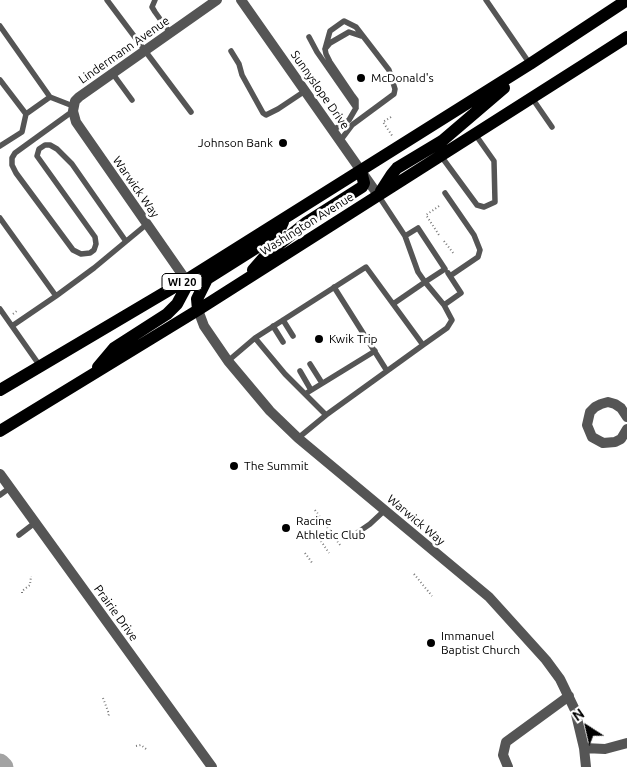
<!DOCTYPE html>
<html>
<head>
<meta charset="utf-8">
<style>
	body { margin:0 }
	#map { position:relative; width:627px; height:767px; overflow:hidden; background:#fff; font-family:Ubuntu,sans-serif }
	canvas { display:block }
	.north { position:absolute; left:562px; top:702px; width:50px; height:50px; -webkit-text-stroke:4px #fff; paint-order:stroke; rotate:325deg; font-size:14px; font-weight:700; line-height:20px; text-align:center; color:#000 }
	.north::after { content:''; display:block; margin:auto; width:18px; height:22px; background:#000; clip-path:polygon(50% 0,100% 100%,50% 72%,0 100%) }
</style>
</head>
<body>
<div id="map">
<canvas width="627" height="767"></canvas>
<div class="north">N</div>
</div>
<script>
const context = document.querySelector('canvas').getContext('2d');
context.lineJoin = 'round';
const toPath = rows => new Path2D(rows.map(r => 'M' + r).join(''));
function trace(path, color, width, dash) { context.strokeStyle = color; context.lineWidth = width; context.lineCap = dash ? 'butt' : 'round'; context.setLineDash(dash || []); context.stroke(path); }
function label(font, color, halo, rows, align = 'center') {
  context.font = font + ' Ubuntu,sans-serif'; context.lineWidth = 5; context.setLineDash([]); context.textBaseline = 'middle'; context.strokeStyle = halo; context.fillStyle = color; for (const [text, x, y, turn = 0] of rows) {
    context.save(); context.translate(x, y); context.rotate((+turn || 0) * Math.PI / 180); context.textAlign = isNaN(turn) ? turn : align; if (halo) context.strokeText(text, 0, 0); context.fillText(text, 0, 0); context.restore();
  }
}
const river = toPath([
	[0,763,4,767]
]);
const path = toPath([
	[391,117,383,122,393,137],
	[439,206,426,215,439,235],
	[444,241,454,254],
	[13,314,18,310],
	[315,510,340,545],
	[321,541,329,553],
	[305,553,313,564],
	[414,574,432,596],
	[22,593,22,591,30,585,31,576],
	[103,698,109,714,108,717],
	[136,746,141,745,146,749]
]);
const service = toPath([
	[107,0,191,112],
	[155,0,152,7,155,12,170,33],
	[486,0,530,64],
	[0,26,50,97,73,106],
	[309,37,317,52,356,108],
	[325,49,330,43,349,32,361,36],
	[231,51,239,64,242,75,263,113,266,115,278,109,305,91],
	[113,74,132,100],
	[0,80,26,114],
	[532,98,552,127],
	[73,111,15,153,12,158,12,165,16,173,73,250,81,254,90,253,94,250,96,244,95,237,37,156,39,149,45,145,50,145,57,149,72,164,125,240],
	[333,130,349,120,356,108,356,100,353,96,330,62,326,54,325,49,330,31,344,21,356,27,376,53,389,70,395,89,394,94,352,125,340,141],
	[0,146,22,132,26,114,50,97],
	[441,156,477,205,484,207,495,202,494,161,475,134],
	[445,193,474,235,480,250,478,257,450,276],
	[378,195,405,236,418,272,425,282,445,269,418,228,405,236],
	[0,218,56,296,12,326],
	[334,287,387,371],
	[56,296,94,268,147,224],
	[393,304,425,282,444,305,452,320,447,328,423,345],
	[444,305,461,293,448,273],
	[0,309,40,366],
	[283,320,293,336],
	[273,326,283,342],
	[255,338,366,267,423,345,326,415],
	[228,361,255,338,285,374,326,415,298,438],
	[310,364,322,383],
	[300,371,311,390],
	[305,394,375,351],
	[0,495,11,487],
	[19,535,36,522],
	[354,535,370,524,385,510]
]);
const minor = toPath([
	[241,0,378,195],
	[186,280,76,122,73,111,75,101,79,97,217,0],
	[198,310,204,326,228,361,270,411,298,438,489,597,546,660,560,679,575,710,584,748,586,767],
	[627,417,621,408,615,404,608,402,601,404,595,407,590,412,587,425,592,437,603,443,615,442,621,439,627,429],
	[0,474,212,767],
	[584,748,605,749,627,743],
	[508,767,503,755,506,742,569,696]
]);
const primary = toPath([
	[381,191,392,174,397,168,442,141,504,88],
	[253,270,267,254,307,222,362,187,364,183,361,171],
	[198,310,197,299,207,279,272,238,279,231,283,222],
	[98,367,114,348,167,314,177,304,185,289,186,280],
	[0,390,186,280,530,64,627,0],
	[0,431,198,310,585,64,627,37]
]);
const markers = [
	[361,78,5,"#000"],
	[283,143,5,"#000"],
	[319,339,5,"#000"],
	[234,466,5,"#000"],
	[286,528,5,"#000"],
	[431,643,5,"#000"]
];
const shields = [
	[182,282,40]
];
const shieldNames = [
	["WI 20",182,282]
];
const streetNames = [
	["Lindermann Avenue",124,50,-35],
	["Sunnyslope Drive",320,90,55],
	["Warwick Way",136,187,55],
	["Washington Avenue",307,224,-32],
	["Warwick Way",416,520,40],
	["Prairie Drive",116,613,54]
];
const poiNames = [
	["McDonald's",371,78],
	["Johnson Bank",273,143,"right"],
	["Kwik Trip",329,339],
	["The Summit",244,466],
	["Racine",296,521],
	["Athletic Club",296,535],
	["Immanuel",441,636],
	["Baptist Church",441,650]
];
trace(river, '#a3a3a3', 19);
trace(path, '#777', 2, [1, 2.5]);
trace(service, '#555', 5.5);
trace(minor, '#555', 10);
trace(primary, '#000', 12);
for (const [x, y, r, color] of markers) { const dot = new Path2D(); dot.arc(x, y, r, 0, 2 * Math.PI); context.fillStyle = color; context.fill(dot); trace(dot, '#fff', 2); }
for (const [x, y, w] of shields) { const box = new Path2D(); box.roundRect(x - w / 2, y - 8.5, w, 17, 4); context.fillStyle = '#fff'; context.fill(box); trace(box, '#000', 1); }
label('bold 11px', '#000', null, shieldNames);
label('12px', '#000', '#fff', streetNames);
label('12px', '#000', '#fff', poiNames, 'left');
</script>
</body>
</html>
